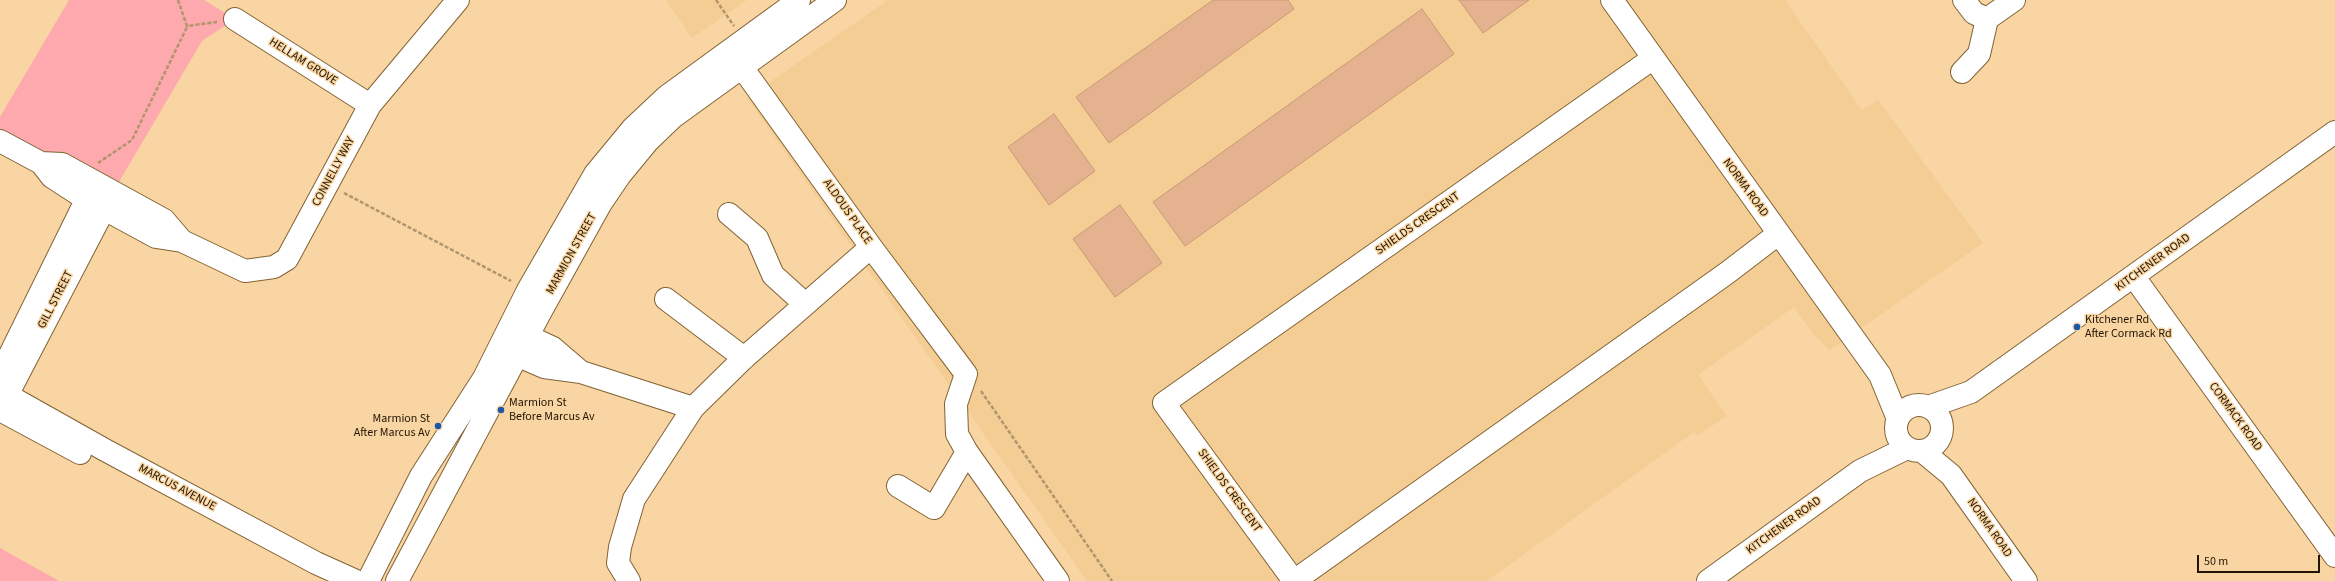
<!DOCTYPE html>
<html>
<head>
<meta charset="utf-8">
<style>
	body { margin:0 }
	#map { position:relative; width:2335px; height:581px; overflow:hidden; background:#f8d5a3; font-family:"Source Sans 3",sans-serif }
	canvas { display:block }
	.scale { position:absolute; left:2197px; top:555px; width:123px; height:18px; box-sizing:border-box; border:2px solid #221503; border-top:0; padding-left:5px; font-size:12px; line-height:14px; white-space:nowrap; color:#221503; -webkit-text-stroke:3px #f8d5a3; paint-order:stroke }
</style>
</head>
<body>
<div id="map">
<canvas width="2335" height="581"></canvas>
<div class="scale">50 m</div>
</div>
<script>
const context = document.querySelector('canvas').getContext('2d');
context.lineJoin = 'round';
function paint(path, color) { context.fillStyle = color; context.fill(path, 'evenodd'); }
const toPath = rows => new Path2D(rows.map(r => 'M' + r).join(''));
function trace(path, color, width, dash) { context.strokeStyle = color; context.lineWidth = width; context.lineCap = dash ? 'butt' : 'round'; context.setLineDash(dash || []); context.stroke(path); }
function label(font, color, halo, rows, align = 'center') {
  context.font = font + ' "Source Sans 3",sans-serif'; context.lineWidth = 3; context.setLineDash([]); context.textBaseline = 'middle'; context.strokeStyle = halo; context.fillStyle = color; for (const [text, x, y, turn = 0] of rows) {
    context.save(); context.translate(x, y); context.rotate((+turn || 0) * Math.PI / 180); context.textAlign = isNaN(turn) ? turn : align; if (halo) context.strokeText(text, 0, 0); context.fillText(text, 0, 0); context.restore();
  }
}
const built = toPath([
	[666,0,747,0,692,38],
	[888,0,1785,0,1862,110,1878,100,1983,243,1830,350,1814,335,1794,307,1698,375,1727,416,1697,436,1694,432,1487,581,1087,581,747,98]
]);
const green = toPath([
	[69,0,204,0,235,19,202,41,103,209,0,142,0,117],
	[0,548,59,581,0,581]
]);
const building = toPath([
	[1213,0,1288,0,1294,9,1109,143,1076,97,1213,0],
	[1459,0,1529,0,1483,33,1459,0],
	[1422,9,1454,54,1185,246,1153,202,1422,9],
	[1054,114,1095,171,1049,205,1008,147,1054,114],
	[1120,205,1162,263,1115,297,1073,239,1120,205]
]);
const path = toPath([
	[178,0,187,26,217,22],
	[716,0,734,26],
	[98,163,132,140,188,25],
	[344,193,511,281],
	[981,391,1112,581]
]);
const minor = toPath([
	[1612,0,1880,375,1898,419],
	[1964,0,1974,13,1987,19],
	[235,19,370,105],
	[1987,19,2014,0],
	[731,52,871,247,966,374,956,404,957,434,967,452,1058,581],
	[1652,59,1164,403,1294,581,1727,273,1778,234],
	[1962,72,1979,54,1987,19],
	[0,141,41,163,52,177,86,199,156,237,182,241,245,271,274,267,287,259,370,105,458,0],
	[41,163,62,164,164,220,182,241],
	[729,214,757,238,773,275,805,304],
	[2134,277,2335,556],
	[666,299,744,358],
	[510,328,553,348,581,372],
	[500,348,544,367,581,372,693,408],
	[0,375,95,182],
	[0,391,105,450,316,563,356,581],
	'1896 428a23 23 0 1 1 46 0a23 23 0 1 1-46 0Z',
	[1,407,113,192],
	[1928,407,1971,392,2335,132],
	[0,410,80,453],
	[1922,451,1951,475,2026,581],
	[898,486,934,508,967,452],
	[629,581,618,563,620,547,634,499,693,408,744,358,871,247],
	[1708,581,1860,471,1907,448]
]);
const major = toPath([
	[368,581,421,476,484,378,528,290,595,174,633,128,666,97,799,0],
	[397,581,541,311,601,203,620,175,648,141,673,117,835,0]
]);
const markers = [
	[2077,327,4,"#1a59aa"],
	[501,410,4,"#1a59aa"],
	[438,426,4,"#1a59aa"]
];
const streetNames = [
	["HELLAM GROVE",303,62,32],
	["CONNELLY WAY",334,172,-62],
	["NORMA ROAD",1745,188,54],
	["ALDOUS PLACE",847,212,55],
	["SHIELDS CRESCENT",1418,224,-35],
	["MARMION STREET",572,254,-61],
	["KITCHENER ROAD",2153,263,-36],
	["GILL STREET",56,300,-63],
	["CORMACK ROAD",2235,417,54],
	["MARCUS AVENUE",177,488,28],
	["SHIELDS CRESCENT",1229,491,54],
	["KITCHENER ROAD",1784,526,-36],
	["NORMA ROAD",1989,528,55]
];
const poiNames = [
	["Kitchener Rd",2085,320],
	["After Cormack Rd",2085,334],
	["Marmion St",509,403],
	["Before Marcus Av",509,417],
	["Marmion St",430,419,"right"],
	["After Marcus Av",430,433,"right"]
];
paint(built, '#f4cd94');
paint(green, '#fda9ad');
paint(building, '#e4b28f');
trace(building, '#ca9a77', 1);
trace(minor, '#826334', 24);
trace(major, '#826334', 24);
trace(path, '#b0956d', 2.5, [4, 2]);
trace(minor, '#fff', 22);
trace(major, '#fff', 22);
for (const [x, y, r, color] of markers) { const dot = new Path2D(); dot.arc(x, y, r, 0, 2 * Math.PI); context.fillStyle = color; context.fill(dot); trace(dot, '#f8d5a3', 1.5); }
label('12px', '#221503', '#f8d5a3', streetNames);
label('12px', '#221503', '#f8d5a3', poiNames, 'left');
</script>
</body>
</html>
